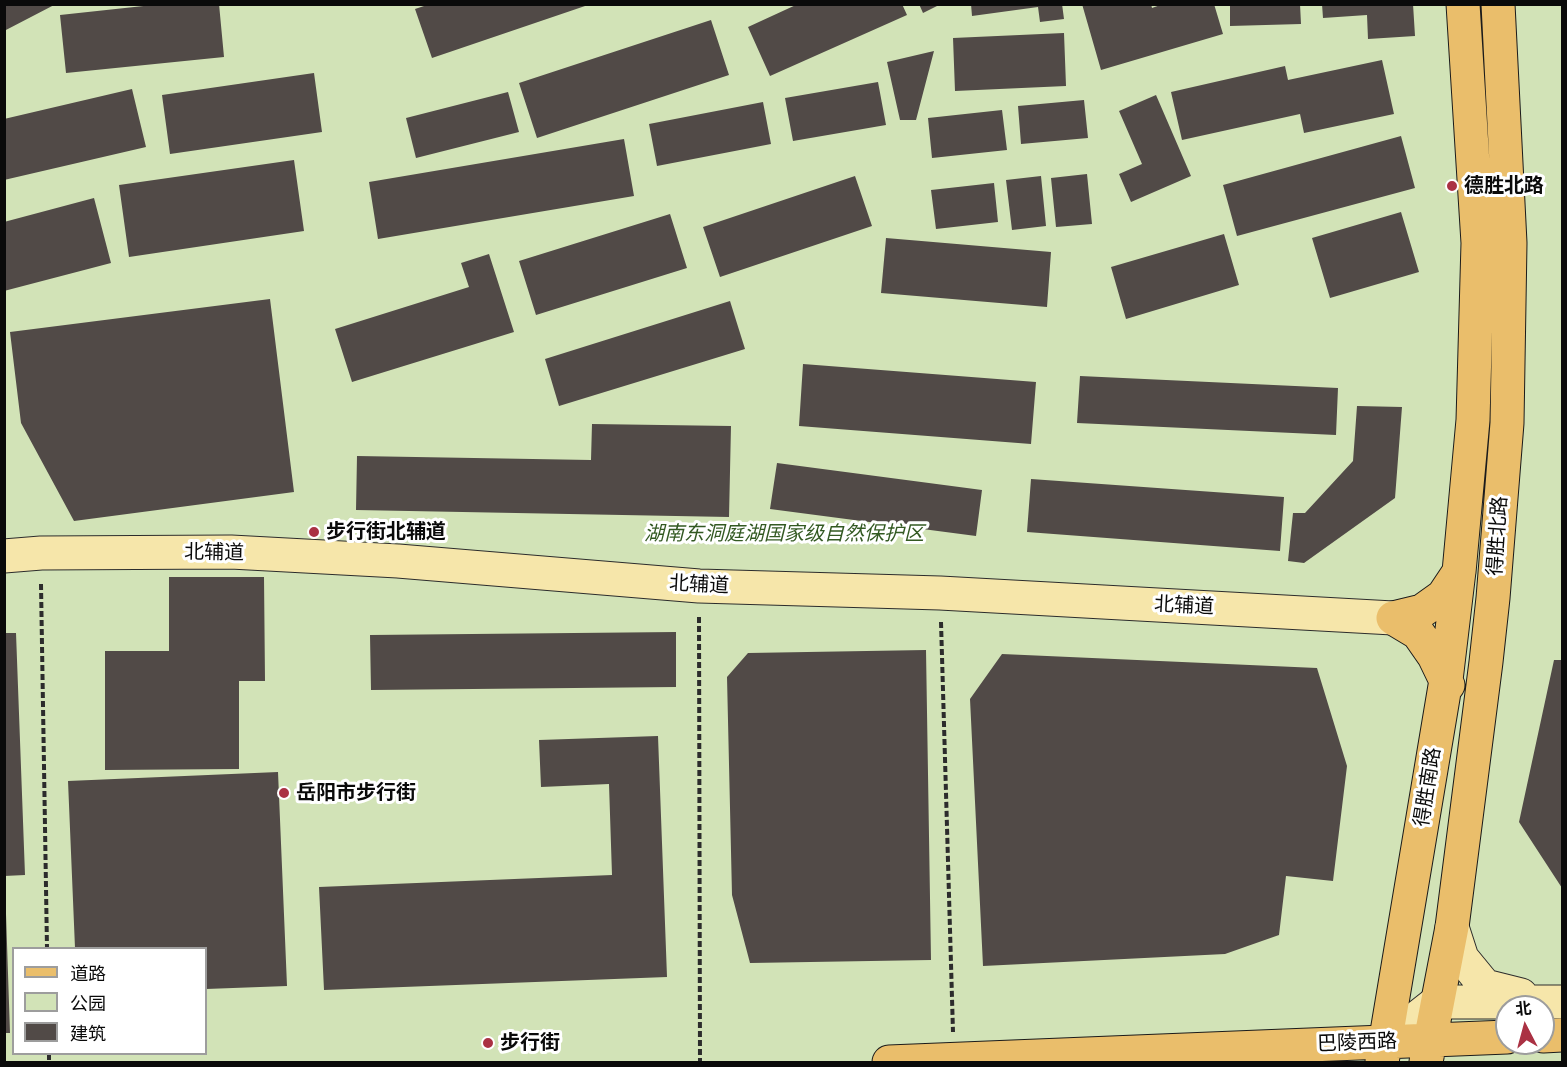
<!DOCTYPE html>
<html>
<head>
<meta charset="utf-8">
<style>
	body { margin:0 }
	#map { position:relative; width:1567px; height:1067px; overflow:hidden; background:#fdf7e9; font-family:"Zilla Slab","Noto Sans SC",serif }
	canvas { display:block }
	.frame { position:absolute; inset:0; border:6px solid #0a0a0a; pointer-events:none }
	.legend { position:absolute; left:12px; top:947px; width:195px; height:108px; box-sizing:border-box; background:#fff; border:2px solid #9d9d9d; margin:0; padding:8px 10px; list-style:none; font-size:18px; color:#0a0a0a }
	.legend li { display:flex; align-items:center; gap:12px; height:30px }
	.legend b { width:30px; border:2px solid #9d9d9d }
	.north { position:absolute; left:1495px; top:995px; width:60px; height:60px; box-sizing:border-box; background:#fff; border:2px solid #9d9d9d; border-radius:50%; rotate:354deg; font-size:16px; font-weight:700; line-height:24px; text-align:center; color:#0a0a0a }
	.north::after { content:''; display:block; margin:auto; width:21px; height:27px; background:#aa3143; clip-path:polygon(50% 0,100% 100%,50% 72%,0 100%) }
</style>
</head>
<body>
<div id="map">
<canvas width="1567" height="1067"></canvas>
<div class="frame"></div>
<ul class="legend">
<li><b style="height:8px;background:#eabe6b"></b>道路</li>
<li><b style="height:16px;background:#d2e3b7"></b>公园</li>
<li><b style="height:16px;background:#514a47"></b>建筑</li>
</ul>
<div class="north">北</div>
</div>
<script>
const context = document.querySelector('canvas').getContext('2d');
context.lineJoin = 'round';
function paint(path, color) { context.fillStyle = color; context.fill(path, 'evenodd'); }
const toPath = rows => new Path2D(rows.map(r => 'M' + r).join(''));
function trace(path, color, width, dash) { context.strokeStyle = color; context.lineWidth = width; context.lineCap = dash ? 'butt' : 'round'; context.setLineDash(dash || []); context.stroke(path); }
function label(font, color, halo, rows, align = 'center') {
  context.font = font + ' "Zilla Slab","Noto Sans SC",serif'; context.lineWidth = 6; context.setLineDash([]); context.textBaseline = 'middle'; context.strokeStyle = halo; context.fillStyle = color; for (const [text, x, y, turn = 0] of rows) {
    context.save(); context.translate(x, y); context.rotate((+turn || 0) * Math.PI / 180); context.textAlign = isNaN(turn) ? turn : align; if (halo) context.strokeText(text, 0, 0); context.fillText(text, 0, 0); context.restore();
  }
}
const green = toPath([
	[5,5,1562,5,1562,1062,5,1062],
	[14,948,206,948,206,1054,14,1054],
	[1507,1007,1543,1007,1543,1043,1507,1043]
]);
const building = toPath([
	[4,4,56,4,4,31],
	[162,4,219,4,224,57,66,73,60,15],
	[798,4,902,4,907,15,770,76,748,27],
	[919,4,941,4,923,13],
	[971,4,1062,4,1064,19,1040,22,1038,7,972,16],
	[1082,4,1151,4,1152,8,1163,4,1214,4,1223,34,1101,70],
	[1230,4,1300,4,1301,24,1230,26],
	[1322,4,1413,4,1415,36,1368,39,1367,15,1323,18],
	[427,5,588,5,432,58,415,9],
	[711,20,729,75,537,138,519,83],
	[1064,33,1066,86,955,91,953,38],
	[934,51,916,120,900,120,887,62],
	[1382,60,1394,114,1304,133,1300,114,1182,140,1171,92,1285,66,1288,80],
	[314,73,322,132,170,154,162,95],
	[878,82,886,125,793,141,785,98],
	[132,89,146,147,4,180,4,119],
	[508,92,519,132,416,158,406,118],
	[1156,95,1191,176,1131,202,1119,174,1142,164,1119,111],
	[1084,100,1088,138,1021,144,1018,106],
	[763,102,771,144,657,166,649,124],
	[1002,110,1007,150,932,158,928,118],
	[1401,136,1415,188,1237,236,1223,185],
	[624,139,634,196,378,239,369,182],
	[294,160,304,231,129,257,119,185],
	[1087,174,1092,224,1056,227,1051,178],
	[855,176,872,226,720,277,703,227],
	[1041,176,1046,226,1012,230,1006,180],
	[994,183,998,222,936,229,931,190],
	[94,198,111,263,4,291,4,222],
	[1401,212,1419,272,1330,298,1312,238],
	[670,214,687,268,536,315,519,261],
	[1224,234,1239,285,1126,319,1111,267],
	[886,238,1051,252,1047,307,881,293],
	[489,254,514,332,352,382,335,329,469,287,461,263],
	[270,299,294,492,74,521,21,423,10,332],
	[730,301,745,349,559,406,545,359],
	[803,364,1036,382,1031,444,799,426],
	[1080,376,1338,388,1336,435,1077,423],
	[1357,406,1402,407,1395,498,1304,563,1288,561,1293,513,1305,513,1353,461],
	[592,424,731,426,729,517,356,510,357,456,591,460],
	[777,463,982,490,976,536,770,509],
	[1031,479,1284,497,1280,551,1027,532],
	[169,577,264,577,265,681,239,681,239,769,105,770,105,651,169,651],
	[676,632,676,687,371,690,370,635],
	[4,633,16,633,25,875,4,876],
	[926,650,931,960,750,963,732,895,727,677,748,653],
	[1002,654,1317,668,1347,766,1333,881,1286,876,1279,935,1225,954,983,966,970,699],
	[1554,660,1562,660,1562,888,1519,822],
	[658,736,667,977,324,990,319,887,612,875,609,784,541,787,539,740],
	[278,772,287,986,206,989,206,948,75,948,68,781],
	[4,914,6,914,10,1033,4,1033]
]);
const path = toPath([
	[41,584,47,948],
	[699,617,700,1062],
	[941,622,953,1032],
	[49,1054,49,1062]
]);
const secondary = toPath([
	[4,556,41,553,231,552,398,561,699,586,940,593,1393,618],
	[1452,927,1462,958,1485,986,1521,995],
	[1386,1042,1437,1002,1562,1002]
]);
const primary = toPath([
	[1393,618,1422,611,1443,596,1459,572,1473,420,1478,243,1463,4],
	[1393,618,1418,633,1434,656,1448,685],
	[1543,1036,1562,1035],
	[889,1062,1507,1037],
	[1382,1062,1446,680,1459,571],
	[1426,1062,1452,927,1486,662,1493,598,1507,423,1510,243,1498,4]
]);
const markers = [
	[1452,186,6,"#aa3143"],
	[314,532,6,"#aa3143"],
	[284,793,6,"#aa3143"],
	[488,1043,6,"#aa3143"]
];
const poiNames = [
	["德胜北路",1464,186],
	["步行街北辅道",326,532],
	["岳阳市步行街",296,793],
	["步行街",500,1043]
];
const parkNames = [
	["湖南东洞庭湖国家级自然保护区",784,534]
];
const streetNames = [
	["得胜北路",1498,536,-86],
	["北辅道",214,553,1],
	["北辅道",699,585,3],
	["北辅道",1184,606,3],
	["得胜南路",1428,787,-81],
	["巴陵西路",1357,1043,-2]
];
paint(green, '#d2e3b7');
paint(building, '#514a47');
trace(secondary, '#2c2c2c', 35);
trace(primary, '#1b1b1b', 35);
trace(path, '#2c2c2c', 4, [6, 3]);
trace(secondary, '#f6e6aa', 33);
trace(primary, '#eabe6b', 33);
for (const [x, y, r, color] of markers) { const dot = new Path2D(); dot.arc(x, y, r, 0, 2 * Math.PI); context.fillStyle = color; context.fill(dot); trace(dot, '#fff', 2); }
label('bold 20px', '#0a0a0a', '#fff', poiNames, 'left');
label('italic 20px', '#335922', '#fff', parkNames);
label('20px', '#0a0a0a', '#fff', streetNames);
</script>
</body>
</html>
